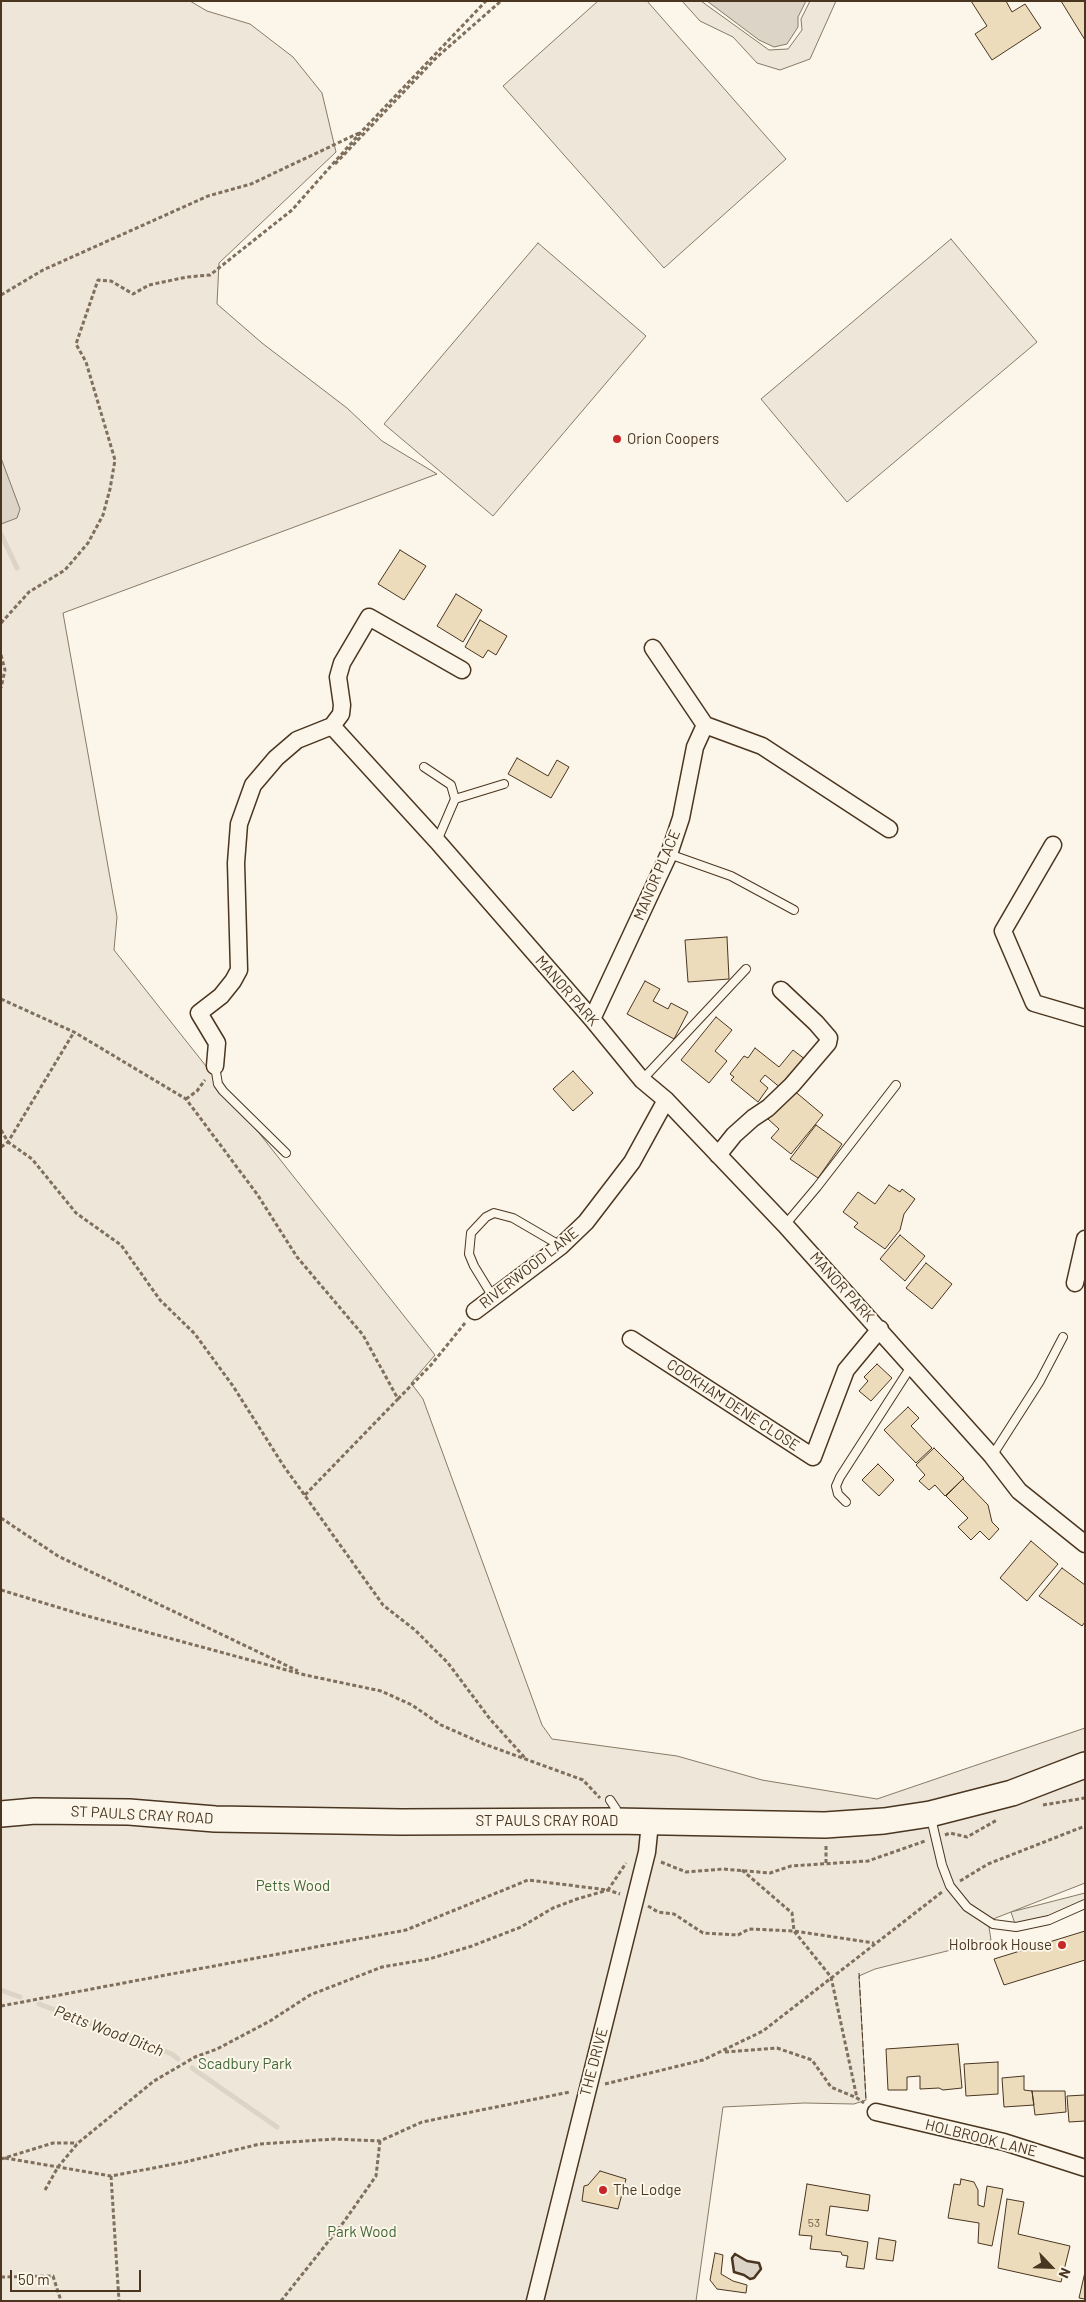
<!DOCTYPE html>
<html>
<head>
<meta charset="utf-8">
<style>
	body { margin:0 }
	#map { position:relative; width:1086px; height:2302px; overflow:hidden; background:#fbf6e9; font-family:Barlow,sans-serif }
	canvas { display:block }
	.frame { position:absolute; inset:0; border:2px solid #4a3520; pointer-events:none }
	.north { position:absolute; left:1026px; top:2242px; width:50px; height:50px; -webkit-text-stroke:4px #fbf6e9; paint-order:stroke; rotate:114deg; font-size:14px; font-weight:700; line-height:20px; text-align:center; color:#4a3520 }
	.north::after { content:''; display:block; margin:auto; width:18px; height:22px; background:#4a3520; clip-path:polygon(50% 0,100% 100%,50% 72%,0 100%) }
	.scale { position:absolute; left:10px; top:2270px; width:131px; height:22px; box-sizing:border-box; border:2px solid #4a3520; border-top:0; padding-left:6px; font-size:15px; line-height:18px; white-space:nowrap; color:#4a3520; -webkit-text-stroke:4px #fbf6e9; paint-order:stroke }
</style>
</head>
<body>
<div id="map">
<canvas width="1086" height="2302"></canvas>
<div class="frame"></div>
<div class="north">N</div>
<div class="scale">50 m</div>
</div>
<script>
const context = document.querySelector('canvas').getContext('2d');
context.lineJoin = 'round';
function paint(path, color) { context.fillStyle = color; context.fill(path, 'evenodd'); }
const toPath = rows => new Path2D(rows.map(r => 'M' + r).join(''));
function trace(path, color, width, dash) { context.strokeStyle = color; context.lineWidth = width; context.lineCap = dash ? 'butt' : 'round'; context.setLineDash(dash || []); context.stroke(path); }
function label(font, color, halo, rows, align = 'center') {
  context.font = font + ' Barlow,sans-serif'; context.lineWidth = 4; context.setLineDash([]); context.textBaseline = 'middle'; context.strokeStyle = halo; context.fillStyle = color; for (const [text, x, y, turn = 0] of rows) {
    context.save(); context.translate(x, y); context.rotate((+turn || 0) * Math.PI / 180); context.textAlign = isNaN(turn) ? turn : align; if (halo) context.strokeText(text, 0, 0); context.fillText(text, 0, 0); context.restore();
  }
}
const green = toPath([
	[1,1,190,1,207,11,250,24,293,57,322,93,336,152,219,263,217,304,262,343,347,408,382,441,437,474,63,613,117,917,114,950,435,1355,411,1383,423,1399,542,1725,552,1739,677,1756,762,1780,877,1799,1085,1728,1085,1883,988,1921,991,1940,875,1969,859,1976,866,2100,854,2104,804,2103,723,2107,696,2301,1,2301,1,1],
	[598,1,647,1,786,159,664,268,503,86,598,1],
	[682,1,701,1,769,50,788,49,802,30,801,19,810,1,836,1,810,59,780,70,757,63,733,37,700,21,682,1],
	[951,239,1037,342,847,502,761,399,951,239],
	[538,243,646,336,493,516,384,424,538,243]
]);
const parking = toPath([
	[1085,1893,1085,1904,1016,1927,1011,1912,1085,1893]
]);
const water = toPath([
	[707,1,806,1,798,17,798,27,787,44,774,47,759,40,707,1],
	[1,458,20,509,17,518,1,524,1,458],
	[735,2254,747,2261,759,2263,761,2269,754,2278,750,2279,744,2275,734,2272,732,2258,735,2254]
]);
const stream = toPath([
	[1,534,17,568],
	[1,1990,20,1997],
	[39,2004,172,2054,178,2059],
	[192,2068,277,2127]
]);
const building = toPath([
	[971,1,1006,1,1012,12,1025,4,1041,28,992,60,975,34,987,26,971,1],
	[1061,1,1085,1,1085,40,1061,1],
	[400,550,426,566,404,600,378,584,400,550],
	[456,594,482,610,463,642,437,626,456,594],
	[480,620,507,636,496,655,488,650,483,658,465,647,480,620],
	[517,758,548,776,557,760,569,767,551,798,508,774,517,758],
	[727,937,729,979,688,982,685,940,727,937],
	[645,981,660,989,653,1001,668,1009,671,1003,688,1012,674,1039,627,1014,645,981],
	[716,1017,732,1030,715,1051,727,1061,709,1083,681,1060,716,1017],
	[755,1048,779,1067,793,1050,806,1060,782,1089,765,1075,760,1081,768,1088,758,1102,731,1080,734,1077,730,1074,744,1056,748,1058,755,1048],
	[573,1071,593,1093,573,1111,553,1089,573,1071],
	[792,1089,823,1115,791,1154,771,1138,779,1129,768,1119,792,1089],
	[816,1125,842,1144,818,1178,790,1159,816,1125],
	[889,1185,900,1192,902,1189,915,1199,904,1214,900,1230,885,1249,854,1227,858,1223,843,1212,858,1192,875,1204,889,1185],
	[900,1235,925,1256,905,1281,880,1259,900,1235],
	[926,1263,952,1284,932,1309,906,1288,926,1263],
	[877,1364,892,1378,871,1401,859,1391,868,1381,864,1377,877,1364],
	[908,1407,919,1418,911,1426,932,1448,916,1463,884,1430,908,1407],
	[934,1448,964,1478,945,1496,935,1485,929,1490,919,1481,925,1475,916,1465,934,1448],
	[878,1464,894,1480,879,1496,862,1480,878,1464],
	[963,1479,988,1505,992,1522,999,1529,989,1540,980,1531,971,1540,958,1527,968,1518,946,1496,963,1479],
	[1031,1541,1058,1564,1027,1601,1000,1578,1031,1541],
	[1062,1568,1085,1585,1085,1622,1082,1626,1039,1596,1062,1568],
	[1085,1931,1085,1960,1004,1985,994,1959,1085,1931],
	[958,2044,962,2088,943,2090,939,2088,920,2089,920,2076,907,2077,907,2090,888,2090,886,2049,958,2044],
	[998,2062,998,2094,966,2096,964,2064,998,2062],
	[1024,2076,1024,2090,1032,2091,1034,2105,1004,2107,1002,2078,1024,2076],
	[1032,2091,1065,2091,1066,2112,1035,2115,1032,2091],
	[1085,2095,1085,2121,1069,2122,1067,2096,1085,2095],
	[600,2171,626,2179,618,2209,582,2201,584,2186,588,2185,600,2171],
	[961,2179,974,2182,978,2190,978,2205,984,2207,987,2186,1003,2189,992,2246,978,2243,979,2223,948,2218,954,2184,960,2185,961,2179],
	[807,2184,870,2195,868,2211,830,2206,826,2235,868,2242,864,2269,846,2267,848,2256,842,2255,841,2252,810,2249,812,2236,799,2235,807,2184],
	[1007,2199,1024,2202,1018,2234,1070,2246,1061,2282,998,2268,1007,2199],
	[879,2238,896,2241,893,2261,876,2259,879,2238],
	[715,2253,723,2255,721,2274,733,2281,747,2285,746,2293,717,2289,710,2280,715,2253],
	[1085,2272,1085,2299,1079,2298,1085,2272]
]);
const path = toPath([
	[335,164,437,57,501,1],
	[1,295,43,270,208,196,251,184,359,133],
	[1,623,29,592,65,570,88,543,103,515,110,489,115,460,86,362,76,344,98,280,111,281,133,294,149,285,187,277,210,275,292,210,362,131,486,1],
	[1,655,5,670,1,688],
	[1,999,74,1032,186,1099,257,1194,297,1257,363,1335,398,1399,305,1495],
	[186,1099,197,1091,205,1080],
	[1,1130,8,1142,32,1159,76,1213,121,1245,160,1300,195,1334,233,1386,283,1465,383,1605,415,1630,448,1663,490,1719,526,1759],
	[1,1147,8,1142,74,1032],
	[398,1399,431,1365,465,1323],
	[1,1518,58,1556,298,1671],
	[1,1590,80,1614,305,1675,381,1691,412,1705,441,1725,484,1744,583,1780,600,1798],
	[1043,1805,1085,1798],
	[945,1835,950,1833,967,1837,997,1820],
	[826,1846,826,1864],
	[661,1862,686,1872,723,1869,770,1873,791,1866,868,1861,925,1841],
	[742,1870,792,1913,794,1931,831,1977,857,2098],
	[960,1881,988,1864,1085,1826],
	[648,1906,658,1912,674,1914,703,1933,738,1935,749,1929,794,1931,874,1943],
	[1,2006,406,1930,528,1880,608,1890,626,1863],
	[725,2052,777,2048,812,2060,831,2087,857,2098,864,2103],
	[605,2084,703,2060,763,2031,942,1892],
	[5,2158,111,2176,185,2162,260,2144,335,2139,380,2141,422,2122,570,2092],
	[1,2159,53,2143,77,2143],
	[111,2176,119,2301],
	[45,2190,58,2167,78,2143,154,2081,195,2057,217,2049,270,2021,310,1995,382,1967,429,1959,472,1946,521,1927,553,1908,577,1899,608,1890,620,1894],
	[1,2277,53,2276,61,2301],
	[281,2301,343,2223,376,2176,380,2141]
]);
const lane = toPath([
	[424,767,451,785,455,799,437,841],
	[455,799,504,784],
	[669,854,731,876,794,910],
	[215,1066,218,1084,223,1091,286,1153],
	[642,1080,746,969],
	[785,1225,817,1187,896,1085],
	[493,1297,474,1266,469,1254,471,1233,486,1217,494,1213,513,1218,561,1246],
	[992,1456,1040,1381,1063,1337],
	[846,1502,838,1494,836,1486,840,1477,912,1365],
	[610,1800,616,1809,615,1819],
	[931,1818,942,1865,950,1886,967,1907,993,1924,1016,1927,1049,1920,1085,1904]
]);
const street = toPath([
	[705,725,762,746,889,829],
	[332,726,341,714,342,705,338,677,342,663,369,617,462,670],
	[1053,845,1003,931,1034,1003,1085,1018],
	[592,1019,669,854,681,818,695,747,705,725,653,648],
	[215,1066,217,1043,199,1013,221,996,233,981,239,970,236,863,239,824,253,785,276,758,297,740,332,726,437,841,592,1019,642,1080,666,1100,785,1225,992,1456,1019,1491,1085,1544],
	[718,1155,734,1135,753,1118,768,1108,792,1085,828,1043,829,1038,816,1023,781,990],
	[1075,1283,1085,1239],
	[475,1311,561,1246,586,1222,632,1162,666,1100],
	[631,1339,813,1457,846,1370,880,1329],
	[876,2112,1004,2142,1085,2168],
	[535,2301,647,1852,650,1823]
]);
const primary = toPath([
	[1,1814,35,1811,129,1812,215,1819,401,1822,615,1821,825,1825,884,1821,930,1814,1012,1793,1085,1765]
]);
const fence = toPath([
	[859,1973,866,2100]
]);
const wall = toPath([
	[735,2254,747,2261,759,2263,761,2269,754,2278,750,2279,744,2275,734,2272,732,2258,735,2254]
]);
const markers = [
	[617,439,5,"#c62828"],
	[1062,1945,5,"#c62828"],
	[603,2190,5,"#c62828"]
];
const numberNames = [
	["53",814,2223]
];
const poiNames = [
	["Orion Coopers",627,439],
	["Holbrook House",1052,1945,"right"],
	["The Lodge",613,2190]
];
const streetNames = [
	["MANOR PLACE",657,875,-67],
	["MANOR PARK",567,991,49],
	["RIVERWOOD LANE",529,1268,-38],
	["MANOR PARK",842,1287,48],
	["COOKHAM DENE CLOSE",733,1405,33],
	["ST PAULS CRAY ROAD",142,1815,3],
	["ST PAULS CRAY ROAD",547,1821],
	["THE DRIVE",594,2062,-75],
	["HOLBROOK LANE",981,2138,14]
];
const parkNames = [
	["Petts Wood",293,1886],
	["Scadbury Park",245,2064],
	["Park Wood",362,2232]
];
const waterNames = [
	["Petts Wood Ditch",109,2031,21]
];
paint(green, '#ede6d9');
trace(green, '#887966', 1);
paint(parking, '#ede7d9');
trace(parking, '#887966', 1);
paint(water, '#dcd4c6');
trace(water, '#887966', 1);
trace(stream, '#dcd4c6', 5);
paint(building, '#ecdcbc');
trace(building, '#4a3520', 1);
trace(lane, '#4a3520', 10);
trace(street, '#4a3520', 19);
trace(primary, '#4a3520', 28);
trace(path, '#7f6f5c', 3, [4, 2.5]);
trace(lane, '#fbf6e9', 8);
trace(street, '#fbf6e9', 16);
trace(primary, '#fbf6e9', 25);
trace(fence, '#4a3520', 1, [6, 2.5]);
trace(wall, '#4a3520', 2.5);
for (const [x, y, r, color] of markers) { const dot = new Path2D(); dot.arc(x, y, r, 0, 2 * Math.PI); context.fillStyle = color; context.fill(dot); trace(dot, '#fbf6e9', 2); }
label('12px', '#725f47', null, numberNames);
label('15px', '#4a3520', '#fbf6e9', poiNames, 'left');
label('15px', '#4a3520', '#fbf6e9', streetNames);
label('15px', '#436837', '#fbf6e9', parkNames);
label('italic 16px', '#4a3520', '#fbf6e9', waterNames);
</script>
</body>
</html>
